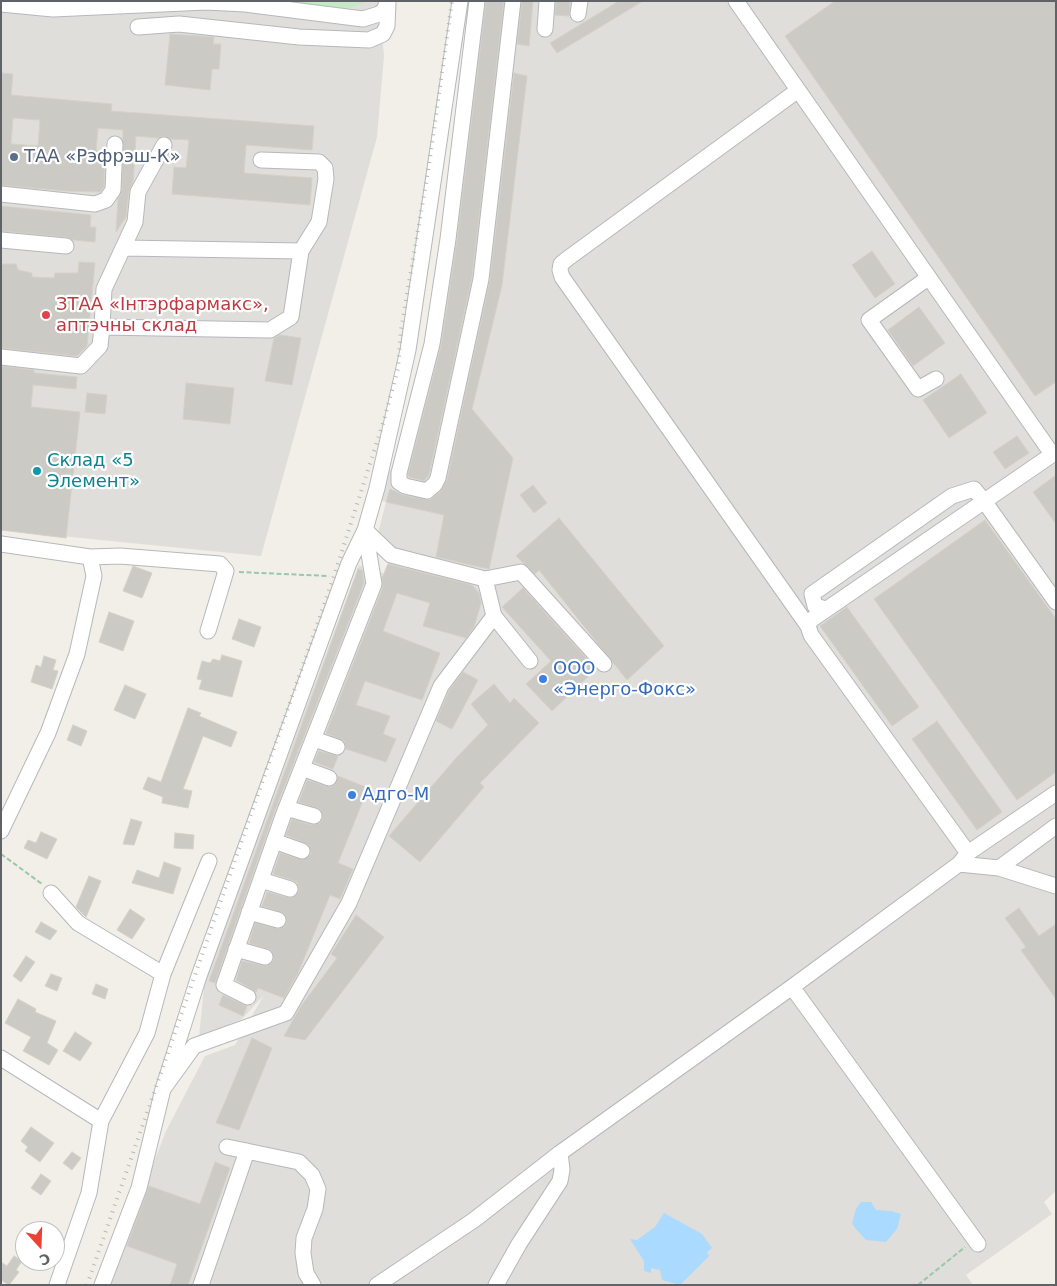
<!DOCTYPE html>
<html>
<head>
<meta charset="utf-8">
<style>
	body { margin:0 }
	#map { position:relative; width:1057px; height:1286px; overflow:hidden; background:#f1efe8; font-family:"DejaVu Sans",sans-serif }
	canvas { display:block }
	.frame { position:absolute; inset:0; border:2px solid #5f6368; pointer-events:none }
	.north { position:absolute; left:15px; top:1221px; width:50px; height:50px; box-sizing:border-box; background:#fff; border:1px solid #bfc1c3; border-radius:50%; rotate:160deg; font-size:14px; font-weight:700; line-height:20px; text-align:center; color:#5f6368 }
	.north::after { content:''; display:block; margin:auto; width:18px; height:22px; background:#ea4335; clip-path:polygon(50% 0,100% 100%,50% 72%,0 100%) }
</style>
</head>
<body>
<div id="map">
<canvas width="1057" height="1286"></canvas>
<div class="frame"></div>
<div class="north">С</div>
</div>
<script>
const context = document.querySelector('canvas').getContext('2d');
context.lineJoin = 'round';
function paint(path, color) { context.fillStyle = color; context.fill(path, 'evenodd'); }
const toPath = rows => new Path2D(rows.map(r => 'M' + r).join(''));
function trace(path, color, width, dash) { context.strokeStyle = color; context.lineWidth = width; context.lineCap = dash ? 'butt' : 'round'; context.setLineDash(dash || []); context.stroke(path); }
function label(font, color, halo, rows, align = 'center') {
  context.font = font + ' "DejaVu Sans",sans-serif'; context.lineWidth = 4.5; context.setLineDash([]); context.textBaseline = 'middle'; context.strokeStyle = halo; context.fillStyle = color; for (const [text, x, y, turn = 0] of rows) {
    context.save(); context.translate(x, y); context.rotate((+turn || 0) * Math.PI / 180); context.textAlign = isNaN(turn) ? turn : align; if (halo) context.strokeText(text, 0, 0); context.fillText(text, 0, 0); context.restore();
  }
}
const industrial = toPath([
	[1,1,379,1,384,56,377,137,261,556,1,530],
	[477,1,1056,1,1056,1191,1044,1202,1052,1214,966,1275,973,1285,106,1285,166,1131,205,1056,235,1045,264,995,242,1019,199,1037,205,978,359,565,385,574,389,559,378,533,386,502,378,500,388,470,399,472,432,344]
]);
const green = toPath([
	[270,1,368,1,345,10]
]);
const water = toPath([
	[861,1202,871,1202,876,1210,891,1211,901,1214,897,1229,886,1242,866,1240,855,1228,852,1223,856,1209],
	[664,1213,702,1234,712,1248,707,1252,709,1256,680,1285,662,1280,660,1270,651,1268,651,1273,644,1271,644,1261,630,1239,637,1240,655,1227]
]);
const building = toPath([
	[486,1,504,1,472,277,429,475,424,481,409,477,408,474,441,346,457,240,486,1],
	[522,1,533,1,529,46,517,44,522,1],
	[556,1,570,1,569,16,555,15,556,1],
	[619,1,643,1,557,53,550,43,619,1],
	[835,1,1056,1,1056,382,1035,396,785,36,835,1],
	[170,34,214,37,213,44,221,44,219,69,212,69,210,90,165,85,170,34],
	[1,73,13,74,11,95,112,104,111,111,314,126,312,150,246,145,244,173,312,178,310,205,172,194,174,167,186,168,189,140,171,139,164,136,158,138,136,136,133,182,129,191,126,217,116,232,118,199,122,190,123,130,98,128,96,151,105,151,104,187,100,192,66,191,1,185,1,73],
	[13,118,40,120,38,146,11,144,13,118],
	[514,73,527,76,502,285,472,409,513,458,489,569,436,557,444,515,386,502,390,489,403,495,430,500,441,491,447,480,490,280,514,73],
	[1,206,91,215,90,227,96,227,95,242,73,240,67,237,1,231,1,206],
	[872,251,895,284,875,298,852,265,872,251],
	[79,262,95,263,87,346,77,356,1,348,1,264,16,264,18,270,32,273,32,277,54,278,55,273,78,273,79,262],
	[919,307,945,343,913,366,888,330,919,307],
	[280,335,301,338,292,385,265,381,274,338,280,335],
	[1,366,34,370,34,373,77,377,76,389,33,385,31,407,80,412,66,538,1,530,1,366],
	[961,374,987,413,949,438,923,400,961,374],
	[186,383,234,388,230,424,183,419,186,383],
	[87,393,107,395,105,414,85,412,87,393],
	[1017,436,1029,453,1005,469,993,452,1017,436],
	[1056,475,1056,524,1033,492,1056,475],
	[533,485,547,503,534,513,520,495,533,485],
	[559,518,664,646,627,680,539,570,535,574,516,556,559,518],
	[985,520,1056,619,1056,772,1017,800,874,599,985,520],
	[388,564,472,585,479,593,481,603,474,627,466,638,423,626,430,603,397,593,383,631,440,653,422,700,365,681,356,705,390,716,383,734,396,739,386,762,346,749,344,741,326,733,383,587,382,578,388,564],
	[133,566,152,573,142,598,123,591,133,566],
	[358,569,362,570,364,583,274,813,215,983,209,981,358,569],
	[523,588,596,669,552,711,526,684,551,661,502,607,523,588],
	[847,607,919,707,892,726,820,626,847,607],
	[109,612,134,621,123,651,99,642,109,612],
	[239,619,261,627,254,647,232,639,239,619],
	[222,655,242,661,232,697,199,689,202,680,197,679,202,661,210,663,213,659,220,661,222,655],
	[44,656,56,660,53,670,58,671,52,689,31,682,36,665,41,667,44,656],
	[463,672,478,680,452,729,436,721,449,691,463,672],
	[494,684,510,703,514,698,539,723,480,783,484,787,420,862,389,836,457,757,488,725,471,704,494,684],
	[125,685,146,694,135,719,114,710,125,685],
	[188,708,201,713,199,716,237,732,231,747,203,736,183,789,192,791,188,808,162,803,163,797,143,789,148,777,161,782,188,708],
	[937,721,1002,812,977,830,912,739,937,721],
	[73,725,87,731,81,746,67,740,73,725],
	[319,751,338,756,333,769,314,762,319,751],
	[338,776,368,788,338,863,353,869,340,899,330,895,298,973,284,998,258,988,256,992,236,980,242,961,267,966,274,960,271,950,249,943,255,923,280,929,287,922,284,913,262,906,267,892,292,898,299,891,297,882,273,874,280,853,303,860,311,854,309,845,286,835,292,819,312,825,320,823,323,818,320,809,299,802,307,780,330,787,335,785,338,776],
	[131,819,142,822,134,845,123,844,131,819],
	[41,832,57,839,47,859,24,848,28,840,36,843,41,832],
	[175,833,194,835,193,849,174,848,175,833],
	[164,862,181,868,173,894,132,883,137,870,159,878,164,862],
	[89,876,101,881,86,917,76,907,89,876],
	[1019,908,1039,936,1056,924,1056,999,1021,950,1026,947,1005,918,1019,908],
	[130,909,145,919,132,939,117,930,130,909],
	[356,915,384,937,305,1040,284,1036,301,1006,337,958,331,954,356,915],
	[41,922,57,931,50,940,35,932,41,922],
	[26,956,35,962,21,982,13,976,26,956],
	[51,974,62,978,57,991,45,986,51,974],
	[96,984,108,989,105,999,92,994,96,984],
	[223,995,247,1006,243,1016,219,1005,223,995],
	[18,999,36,1009,35,1012,56,1021,47,1043,58,1050,49,1065,23,1051,31,1037,5,1023,18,999],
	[75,1032,92,1043,80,1061,63,1051,75,1032],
	[252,1038,272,1048,239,1130,216,1123,252,1038],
	[31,1127,54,1143,40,1162,25,1151,28,1147,21,1141,31,1127],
	[72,1152,81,1158,72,1170,63,1163,72,1152],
	[215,1162,230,1168,188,1285,170,1285,177,1264,127,1246,128,1243,149,1186,200,1204,215,1162],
	[41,1174,51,1181,41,1195,31,1188,41,1174],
	[14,1256,22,1261,16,1270,19,1272,9,1285,1,1280,1,1262,7,1266,14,1256]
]);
const path = toPath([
	[239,572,329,576],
	[1,854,42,884],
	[918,1285,965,1247]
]);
const minor = toPath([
	[477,1,448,239,432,344,399,473,399,482,405,486,427,491,435,484,438,478,481,279,513,1],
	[736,1,1052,454],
	[1,4,53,9,206,2,245,4,363,19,379,14,384,10,388,1],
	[578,14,580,1],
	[138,27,179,24,299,37,369,40,383,34,387,26,388,3],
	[545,29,547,1],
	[797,91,567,259,561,264,560,270,562,277,808,626],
	[1,194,95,204,106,200,113,190,115,144],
	[1,240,66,246],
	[124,248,301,251],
	[928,278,869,320,918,389,936,379],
	[102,327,104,289,135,222,138,192,164,145],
	[1,357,81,366,100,346,102,327,270,330,291,317,301,251,319,222,326,179,325,168,319,162,261,160],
	[365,530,391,555,485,579,494,616,530,661],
	[1,544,90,557,120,556,220,564,226,571,208,631],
	[485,579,521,572,604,664],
	[826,609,815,606,812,594,952,496,974,489,984,501,1056,602],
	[314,739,337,747],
	[302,768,329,778],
	[286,808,314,816],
	[1,831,48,733,77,654,94,576,90,557],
	[274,841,302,851],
	[968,853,811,635,808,626,811,620,1056,452],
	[959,864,999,868,1056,886],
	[999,868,1056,826],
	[261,880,290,889],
	[51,893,78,923,163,974],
	[249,912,278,920],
	[236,949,265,957],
	[792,987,978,1244],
	[248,997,224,985,283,816,374,584,365,530],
	[1,1058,101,1121],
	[163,1089,199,976,349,563,365,530,377,488,408,350,460,1],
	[227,1147,299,1162,312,1175,318,1189,315,1209,304,1238,303,1253,306,1273,313,1285],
	[57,1285,89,1193,101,1121,147,1033,163,974,209,861],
	[102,1285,139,1188,163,1089,194,1046,286,1013,349,903,441,686,494,616],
	[201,1285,247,1151],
	[377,1285,474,1220,560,1153,792,987,959,864,968,853,1056,793],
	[496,1285,519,1244,560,1181,562,1170,560,1153]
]);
const rail = toPath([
	[87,1285,334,576,384,420,398,368,401,330,429,165,452,1]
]);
const markers = [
	[14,157,5,"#5c6f8a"],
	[46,315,5,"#e0444e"],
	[37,471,5,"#0f9aa8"],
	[543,679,5,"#3f7fe0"],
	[352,795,5,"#3f7fe0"]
];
const serviceNames = [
	["ТАА «Рэфрэш-К»",24,157]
];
const healthNames = [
	["ЗТАА «Інтэрфармакс»,",56,305],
	["аптэчны склад",56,326]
];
const cultureNames = [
	["Склад «5",47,461],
	["Элемент»",47,482]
];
const shopNames = [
	["ООО",553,669],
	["«Энерго-Фокс»",553,690],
	["Адго-М",362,795]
];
paint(industrial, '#e0deda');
paint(green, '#c5e8c5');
paint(water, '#aadaff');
paint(building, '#cccac5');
trace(building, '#d6d1c6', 1);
trace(minor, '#b5b8bc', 17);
trace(path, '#9cc7a9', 2, [5, 2.5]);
trace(minor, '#fff', 15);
trace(rail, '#b6b7b8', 4, [1, 6]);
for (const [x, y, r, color] of markers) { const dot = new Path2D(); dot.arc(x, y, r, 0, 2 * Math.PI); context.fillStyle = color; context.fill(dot); trace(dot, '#fff', 2); }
label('18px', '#4e5e75', '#fff', serviceNames, 'left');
label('18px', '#be3a42', '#fff', healthNames, 'left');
label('18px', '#0d838f', '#fff', cultureNames, 'left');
label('18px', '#366cbe', '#fff', shopNames, 'left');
</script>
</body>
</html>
